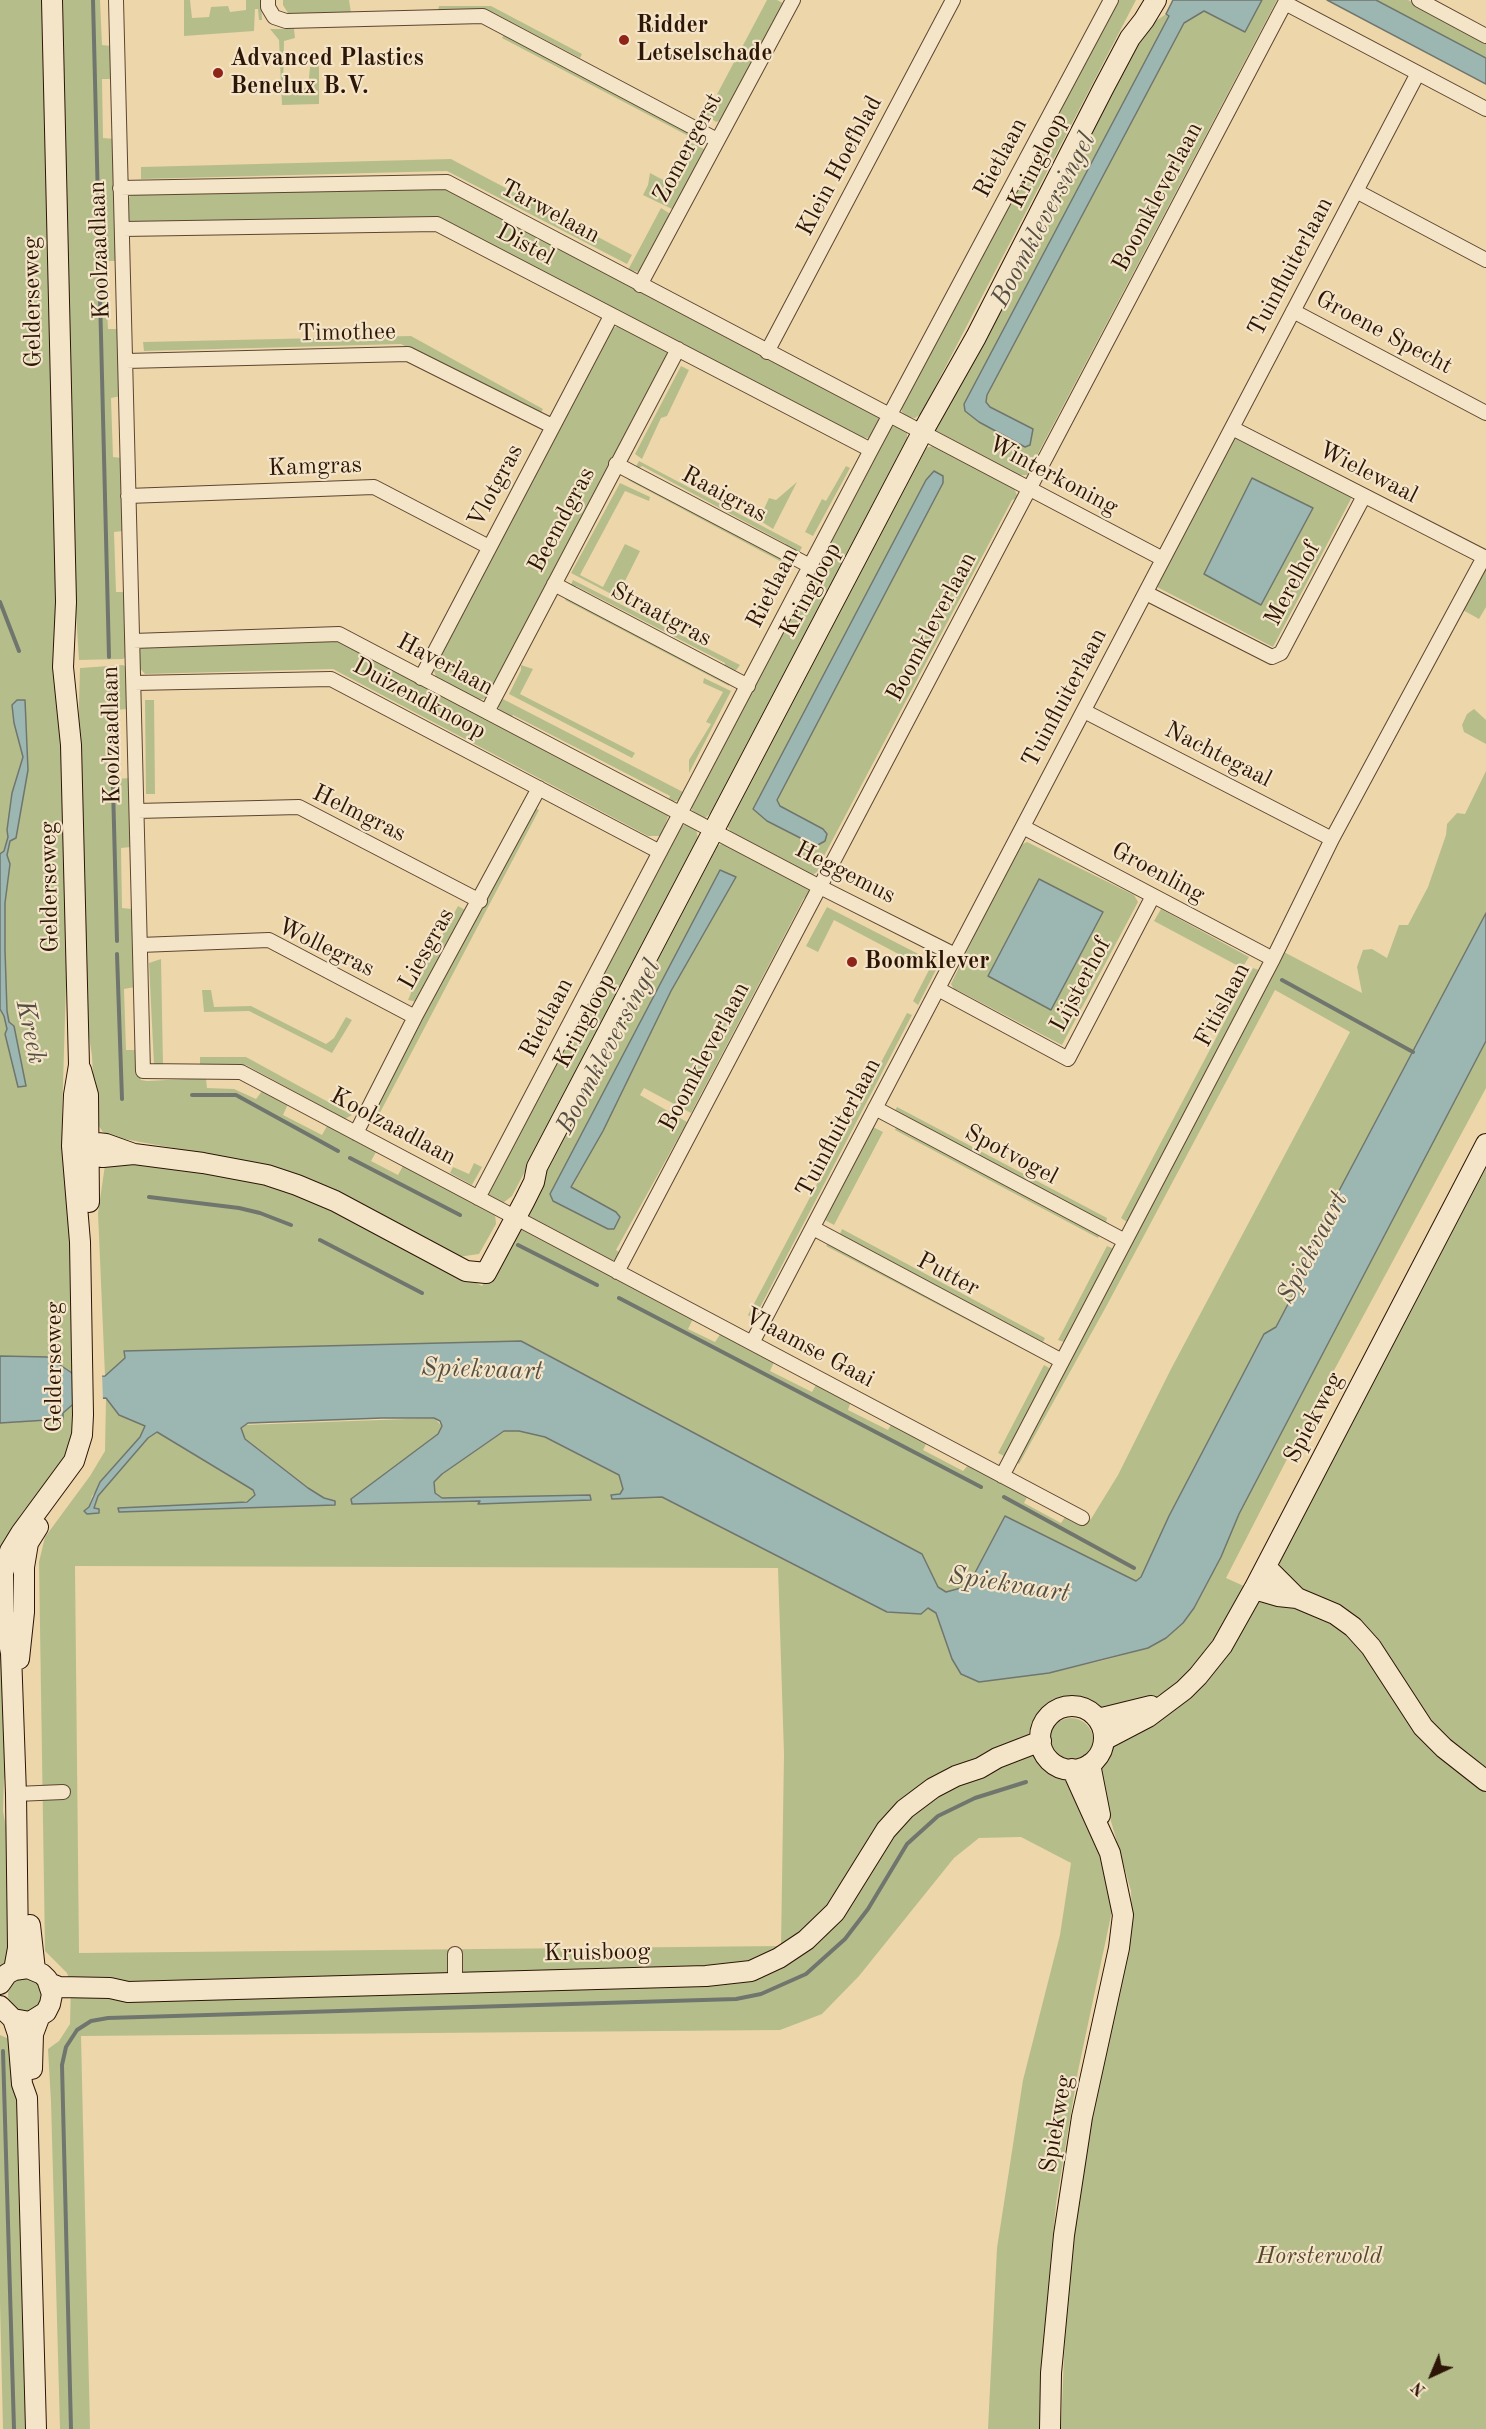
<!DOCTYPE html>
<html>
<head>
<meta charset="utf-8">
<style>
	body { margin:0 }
	#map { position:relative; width:1486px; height:2429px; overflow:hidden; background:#eed6ab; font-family:"Old Standard TT",serif }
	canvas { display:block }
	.north { position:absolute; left:1402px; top:2345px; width:60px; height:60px; -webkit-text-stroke:4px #f4e4c8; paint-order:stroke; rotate:224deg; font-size:16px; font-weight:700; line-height:24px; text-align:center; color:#2d1507 }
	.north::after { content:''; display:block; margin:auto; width:21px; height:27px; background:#2d1507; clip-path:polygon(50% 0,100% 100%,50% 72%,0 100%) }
</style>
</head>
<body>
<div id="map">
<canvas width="1486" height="2429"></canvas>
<div class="north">N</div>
</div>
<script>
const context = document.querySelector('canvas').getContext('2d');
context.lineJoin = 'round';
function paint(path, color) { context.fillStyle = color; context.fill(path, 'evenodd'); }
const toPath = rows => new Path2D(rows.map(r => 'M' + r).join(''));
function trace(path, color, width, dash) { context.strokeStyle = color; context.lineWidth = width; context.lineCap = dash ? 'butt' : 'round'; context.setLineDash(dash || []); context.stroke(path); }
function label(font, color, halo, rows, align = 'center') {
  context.font = font + ' "Old Standard TT",serif'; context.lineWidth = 4.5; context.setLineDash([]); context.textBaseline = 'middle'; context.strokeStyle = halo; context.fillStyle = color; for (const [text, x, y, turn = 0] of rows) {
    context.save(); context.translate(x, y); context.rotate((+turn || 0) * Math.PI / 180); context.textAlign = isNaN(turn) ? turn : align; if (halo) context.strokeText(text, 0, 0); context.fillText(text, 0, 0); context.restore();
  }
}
const green = toPath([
	[0,0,45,0,67,950,62,1118,64,1163,74,1190,78,1377,52,1359,0,1362],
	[59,0,100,0,102,45,112,46,113,79,102,79,103,138,115,139,116,261,105,261,108,329,119,329,121,396,111,398,113,457,122,458,123,531,114,532,116,592,125,592,127,656,123,659,79,660,75,597],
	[184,0,190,0,192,18,209,17,211,7,228,6,230,12,246,10,246,0,261,0,262,20,259,20,258,9,255,9,254,31,184,36],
	[283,0,349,0,351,13,288,13,283,5],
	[767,0,777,0,783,3,724,119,716,122,706,115],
	[1114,0,1136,0,921,414,915,418,907,417,902,412,901,403],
	[1262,0,1277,0,1033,463,1033,470,1027,475,1019,475,935,430,959,376,1144,29,1166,14,1169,16,964,404,965,411,969,414,1033,429,990,407,986,402,987,395,1184,23,1204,10,1245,32],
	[1376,0,1408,0,1486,41,1486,58],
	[439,6,491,6,582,54,580,58,488,10,438,10],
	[270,29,294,29,295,38,284,41,283,89,308,88,310,67,319,66,319,104,282,105,279,40],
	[504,35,700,138,698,141,502,38],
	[688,141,706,150,674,210,643,195,648,185,650,173,667,182],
	[451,159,632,255,627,264,447,171,141,179,141,167],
	[445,188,873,412,879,417,877,430,869,438,860,437,439,217,138,223,130,221,127,215,127,201,130,196,137,194],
	[661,208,672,215,643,268,639,272,628,270],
	[620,324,667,349,667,357,488,698,477,700,437,679,433,669,436,662,609,331],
	[411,336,543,409,540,414,401,344,144,351,143,342],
	[681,366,689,370,667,416,661,418,642,459,635,454],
	[894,426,901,426,907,432,907,440,714,810,705,818,698,816,692,810,692,800,887,430],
	[1235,436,1352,497,1273,647,1155,586],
	[937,445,1014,488,1018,498,1012,500,824,856,820,870,811,876,733,834,726,825,925,448],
	[639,461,802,547,798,555,786,549,786,544,642,466,637,470,635,468],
	[846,466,850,468,813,536,805,532,822,499,826,501],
	[629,477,793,563,791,567,628,480],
	[797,482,773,529,759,520,769,498,776,500],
	[620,483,650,497,649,501,625,491,580,575,603,587,625,544,640,551,617,597,571,573],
	[1486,570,1486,607,1479,619,1461,609,1482,571],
	[573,580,740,665,734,673,724,669,725,663,576,586,574,589,570,587],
	[567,596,730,683,729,686,565,600],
	[338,641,662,811,668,816,662,836,648,836,333,669,145,674,137,665,137,653,139,648,144,646],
	[123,665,127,668,127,709,115,710,116,779,130,778,131,847,121,848,122,908,132,909,135,987,124,989,126,1050,136,1050,137,1074,141,1080,147,1081,206,1078,207,1088,234,1089,256,1099,262,1091,288,1104,283,1115,322,1135,327,1126,376,1152,371,1161,398,1175,403,1166,486,1208,495,1214,496,1224,479,1254,458,1257,344,1195,292,1172,266,1165,113,1137,103,1132,98,1125,95,1118,92,1056,86,1017,78,739,80,668],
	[521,665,533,669,520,694,635,753,632,758,509,694,521,670],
	[704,678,731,691,689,773,689,760,711,724,706,722,723,692,703,683],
	[501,698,685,793,682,800,668,802,670,796,513,715,510,718,501,714,498,706],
	[145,700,154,700,155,794,146,794],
	[1474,709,1486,720,1486,744,1464,732,1462,725,1467,714],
	[1486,771,1486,913,1305,1255,1308,1268,1276,1327,1264,1335,1169,1516,1141,1577,1136,1581,1006,1516,968,1586,946,1592,938,1587,922,1554,521,1341,124,1352,125,1358,105,1376,98,1213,105,1165,154,1163,237,1175,325,1203,482,1286,518,1229,524,1229,694,1317,688,1329,715,1342,721,1333,775,1360,770,1371,812,1392,817,1383,851,1401,848,1410,888,1430,892,1423,927,1442,923,1450,963,1471,970,1463,1029,1493,1024,1503,1061,1523,1067,1514,1083,1523,1091,1519,1118,1475,1171,1369,1350,1032,1275,990,1107,1305,1019,1464,1015,1461,1282,951,1362,993,1357,967,1363,950,1372,949,1387,958,1399,925,1408,925,1428,887,1446,835,1447,824,1457,813,1465,814],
	[533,807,539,810,374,1124,367,1120],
	[688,824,696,829,698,838,680,878,512,1196,503,1203,494,1202,488,1194,490,1186,681,826],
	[1027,842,1134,895,1138,902,1062,1045,957,990,955,991,951,984,976,932,974,930,997,885,1000,886,1021,845],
	[722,844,805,886,810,892,809,897,804,898,691,1113,644,1088,640,1095,687,1122,616,1250,622,1254,618,1259,609,1261,526,1216,532,1193,715,846],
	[458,906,467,911,418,1002,408,1000,425,960,430,950,435,949],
	[827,907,930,960,925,968,834,920,818,952,806,946],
	[1161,909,1249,957,1242,968,1154,921],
	[161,959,163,1065,154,1065,149,963],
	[931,966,937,968,918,1005,913,1001],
	[1253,968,1259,970,1127,1222,1121,1218],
	[202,990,211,990,214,1007,251,1006,326,1044,334,1038,346,1017,352,1020,332,1053,249,1011,204,1012],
	[907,1013,912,1015,754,1319,748,1315],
	[1486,1041,1486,1088,1303,1428,1226,1578,1246,1587,1223,1628,1202,1660,1178,1683,1149,1701,1101,1712,1078,1701,1069,1701,1055,1706,1039,1720,1033,1738,1033,1752,1043,1762,1068,1775,1104,1862,1112,1911,1078,2071,1056,2204,1041,2370,1040,2429,988,2429,997,2248,1023,2080,1060,1935,1071,1863,1021,1837,979,1838,954,1858,859,1976,822,2014,780,2030,81,2036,90,2429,60,2429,51,2102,48,2049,59,2041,70,2024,71,1984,67,1973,45,1951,39,1562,45,1537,90,1476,105,1451,106,1398,119,1415,145,1426,140,1437,92,1496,89,1507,94,1509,98,1496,105,1486,148,1438,157,1432,254,1490,255,1495,253,1499,239,1503,335,1501,324,1498,308,1488,245,1439,241,1428,244,1425,434,1418,442,1426,438,1434,352,1499,352,1504,480,1501,479,1504,591,1500,442,1498,435,1493,434,1482,442,1474,505,1431,519,1431,545,1437,620,1475,623,1489,620,1494,611,1495,612,1499,662,1497,887,1612,921,1614,928,1608,936,1613,952,1659,979,1682,1049,1673,1105,1660,1148,1648,1166,1638,1183,1623,1194,1608,1221,1557,1239,1514],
	[75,1566,778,1568,784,1754,781,1946,79,1953],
	[200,1057,246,1057,352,1115,345,1119,246,1065,200,1065],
	[897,1107,1107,1218,1106,1223,894,1112],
	[897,1125,1101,1232,1098,1238,895,1130],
	[871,1126,883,1132,834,1225,823,1219],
	[1486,1160,1486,2429,1061,2429,1066,2308,1083,2165,1099,2074,1132,1920,1131,1891,1096,1769,1109,1744,1145,1722,1260,1601,1270,1599,1284,1603,1327,1621,1280,1571,1279,1557],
	[474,1163,482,1167,472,1185,450,1173,453,1167,469,1174],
	[842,1229,1045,1338,1043,1342,840,1234],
	[829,1242,1038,1351,1036,1356,826,1246],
	[1107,1246,1114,1249,1064,1342,1058,1340],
	[1044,1365,1051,1369,1004,1456,998,1453],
	[79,1399,79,1442,21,1514,7,1537,0,1574,0,1423,63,1419,63,1413],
	[0,1626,7,1769,4,1780,3,1811,11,1853,12,1962,0,1968],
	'1049 1740a22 22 0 1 1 44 0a22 22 0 1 1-44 0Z',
	'8 1995a17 17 0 1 1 34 0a17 17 0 1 1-34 0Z',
	[0,2035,14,2041,21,2095,29,2429,3,2429,0,2303]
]);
const water = toPath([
	[1173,0,1262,0,1245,32,1204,11,1184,23,987,395,986,402,990,407,1033,429,1030,445,1025,447,979,422,965,411,964,404,1169,16,1166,14,1173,0],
	[1327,0,1376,0,1486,58,1486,84,1327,0],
	[934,471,943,476,943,483,777,800,780,806,823,829,827,834,825,841,816,846,767,821,753,809,926,480,934,471],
	[1252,478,1313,508,1261,605,1204,574,1252,478],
	[17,700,25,700,28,770,16,838,10,841,7,855,10,864,5,903,5,950,7,1011,9,1022,14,1026,26,1086,18,1087,5,1034,7,1029,4,1016,0,1009,0,854,4,851,8,837,7,830,12,793,23,757,14,723,12,705,17,700],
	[720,870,736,877,671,991,603,1131,571,1187,616,1212,620,1217,614,1229,608,1229,553,1201,550,1194,720,870],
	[1039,879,1103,912,1051,1010,988,976,1039,879],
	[1486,913,1486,1041,1239,1514,1221,1557,1194,1608,1183,1623,1166,1638,1148,1648,1049,1673,979,1682,961,1674,952,1659,936,1613,928,1608,921,1614,887,1612,662,1497,612,1499,611,1495,620,1494,623,1489,619,1475,545,1437,519,1431,504,1431,442,1474,434,1482,435,1493,442,1498,590,1495,591,1500,478,1504,480,1501,352,1504,351,1499,438,1434,442,1426,440,1421,434,1418,382,1418,248,1423,241,1428,245,1439,308,1488,324,1498,335,1501,335,1505,119,1512,118,1508,247,1502,255,1495,253,1490,157,1432,148,1438,98,1496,94,1508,99,1509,99,1513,87,1514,84,1511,89,1507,100,1482,140,1437,145,1426,119,1415,106,1398,79,1399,63,1413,63,1419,0,1423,0,1356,48,1357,78,1377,105,1376,125,1358,124,1351,521,1341,922,1554,938,1587,946,1592,968,1586,1005,1516,1136,1581,1141,1577,1169,1516,1264,1334,1276,1327,1307,1268,1305,1255,1486,913]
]);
const pier = toPath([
	[102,1373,103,1401,80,1402,79,1374]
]);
const stream = toPath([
	[93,0,98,202],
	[98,216,109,657],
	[0,602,19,651],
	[110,671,117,941],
	[117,954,122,1099],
	[1282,980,1413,1052],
	[192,1095,236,1095,338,1151],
	[350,1158,460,1215],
	[149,1197,239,1208,260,1213,291,1225],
	[320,1240,422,1293],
	[518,1245,597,1285],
	[619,1298,981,1487],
	[1004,1497,1134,1568],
	[3,2051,14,2429],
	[71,2429,62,2065,66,2047,77,2030,91,2021,108,2018,736,1999,761,1994,806,1974,845,1939,868,1909,907,1844,938,1816,975,1798,1026,1782]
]);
const street = toPath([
	[116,0,143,1071,241,1072,1082,1518],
	[268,0,268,7,274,17,286,21,483,16,717,140],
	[1419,0,1486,36],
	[120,188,447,182,1163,559],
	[1356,191,1486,260],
	[123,229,437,224,871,450],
	[640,285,793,0],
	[1293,311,1486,413],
	[767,352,953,0],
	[126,361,408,354,552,426],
	[1232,428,1484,557],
	[616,464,810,566],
	[128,496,374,487,489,547],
	[554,584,748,686],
	[1146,593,1272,657,1281,653,1364,496],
	[133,641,339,634,820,887,955,955],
	[421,678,611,316],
	[134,683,331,679,660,852],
	[1084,711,1332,839],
	[487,712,678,349],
	[137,811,299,807,480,901],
	[1023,827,1273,959],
	[140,945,269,940,415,1017],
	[938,989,1068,1059,1153,896],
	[875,1108,1125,1241],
	[356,1133,415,1017,539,788],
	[478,1198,871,450,1111,0],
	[813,1228,1062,1361],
	[617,1272,1285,3,1486,109],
	[752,1343,1418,73],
	[1002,1476,1273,959,1332,839,1484,557,1486,558],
	[16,1794,63,1792],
	[455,1982,455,1954]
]);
const secondary = toPath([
	[81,1070,88,1095,89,1202],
	[134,1154,106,1144,88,1142,72,1146,88,1155,103,1157,134,1154,203,1163,267,1175,297,1185,335,1201,466,1271,486,1273,524,1202,534,1182,537,1167,923,431,976,337,1103,89,1130,38,1144,20,1156,0],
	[1266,1567,1297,1598],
	[1254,1589,1278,1596,1297,1598,1335,1614,1353,1627,1371,1647,1423,1727,1444,1748,1486,1781],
	[19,1659,24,1612,24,1567,28,1543,38,1527],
	'1040 1738a32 32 0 1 1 64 0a32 32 0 1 1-64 0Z',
	[1098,1719,1151,1706],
	[1104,1740,1148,1717,1184,1690,1198,1676,1222,1646,1254,1589,1486,1144],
	[1090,1764,1100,1815],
	[30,1925,35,1970],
	[14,1970,18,1948,16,1794,11,1653,4,1618,3,1573,10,1551,21,1533,74,1461,82,1435,83,1415,80,1242,72,1146,74,1095,79,1065,71,745,63,667,66,602,52,0],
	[49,1983,59,1987,110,1988,128,1992,706,1976,751,1971,779,1958,806,1940,835,1912,886,1830,905,1809,933,1788,956,1776,980,1768,997,1758,1041,1741],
	[0,1984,7,1974,14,1970,28,1968,42,1974,47,1979,52,1994,50,2004,46,2012,30,2022,13,2019,0,2006],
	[13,2019,18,2034,22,2084,27,2098,36,2429],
	[32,2069,33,2034,39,2018],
	[1050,2429,1051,2373,1064,2235,1082,2117,1119,1948,1123,1915,1110,1853,1072,1769]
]);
const markers = [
	[624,40,6,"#8f2418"],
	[218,73,6,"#8f2418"],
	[852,962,6,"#8f2418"]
];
const poiNames = [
	["Ridder",636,26],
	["Letselschade",636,54],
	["Advanced Plastics",230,59],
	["Benelux B.V.",230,87],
	["Boomklever",864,962]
];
const streetNames = [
	["Zomergerst",688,148,-62],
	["Rietlaan",1001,158,-62],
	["Kringloop",1038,161,-63],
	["Klein Hoefblad",840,166,-62],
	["Boomkleverlaan",1158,197,-62],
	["Tarwelaan",550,212,28],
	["Distel",525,245,28],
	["Koolzaadlaan",100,250,-92],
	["Tuinfluiterlaan",1291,267,-62],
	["Gelderseweg",33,302,-91],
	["Timothee",347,333,-1],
	["Groene Specht",1384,333,28],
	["Kamgras",315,467,-2],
	["Wielewaal",1368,473,27],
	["Winterkoning",1053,476,28],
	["Vlotgras",496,486,-62],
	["Raaigras",724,495,28],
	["Beemdgras",562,520,-62],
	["Merelhof",1293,584,-62],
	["Rietlaan",773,588,-63],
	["Kringloop",811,590,-62],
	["Straatgras",661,615,28],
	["Boomkleverlaan",932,627,-62],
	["Haverlaan",445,665,28],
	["Tuinfluiterlaan",1065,698,-62],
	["Duizendknoop",419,699,28],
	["Koolzaadlaan",112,735,-91],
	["Nachtegaal",1218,755,27],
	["Helmgras",359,814,26],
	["Heggemus",845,873,27],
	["Groenling",1158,873,28],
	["Gelderseweg",50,887,-91],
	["Wollegras",326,948,26],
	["Liesgras",427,949,-61],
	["Lijsterhof",1081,985,-62],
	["Fitislaan",1223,1005,-62],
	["Rietlaan",547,1018,-62],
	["Kringloop",585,1021,-62],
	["Boomkleverlaan",705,1057,-62],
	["Koolzaadlaan",393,1127,28],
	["Tuinfluiterlaan",839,1128,-62],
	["Spotvogel",1011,1155,28],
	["Putter",948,1275,28],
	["Vlaamse Gaai",809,1348,28],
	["Gelderseweg",55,1367,-90],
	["Spiekweg",1314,1418,-62],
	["Kruisboog",597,1953,-1],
	["Spiekweg",1057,2124,-80]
];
const parkNames = [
	["Horsterwold",1319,2257]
];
const waterNames = [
	["Boomkleversingel",1044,220,-62],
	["Kreek",30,1032,78],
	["Boomkleversingel",609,1047,-62],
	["Spiekvaart",1313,1248,-62],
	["Spiekvaart",482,1370,2],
	["Spiekvaart",1009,1585,9]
];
paint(green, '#b5be8b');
paint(water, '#9cb7b2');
trace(water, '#70766e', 1.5);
paint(pier, '#eed6ab');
trace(stream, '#70766e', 4);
trace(street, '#5d4530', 16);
trace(secondary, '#2d1507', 22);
trace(street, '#f4e4c8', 14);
trace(secondary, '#f4e4c8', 20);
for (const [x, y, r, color] of markers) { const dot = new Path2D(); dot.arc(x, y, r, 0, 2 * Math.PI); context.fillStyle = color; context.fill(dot); trace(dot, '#f4e4c8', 2); }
label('bold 24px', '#2d1507', '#f4e4c8', poiNames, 'left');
label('24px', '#2d1507', '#f4e4c8', streetNames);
label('italic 24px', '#56482f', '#f4e4c8', parkNames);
label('italic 26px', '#544e43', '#f4e4c8', waterNames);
</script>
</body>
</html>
